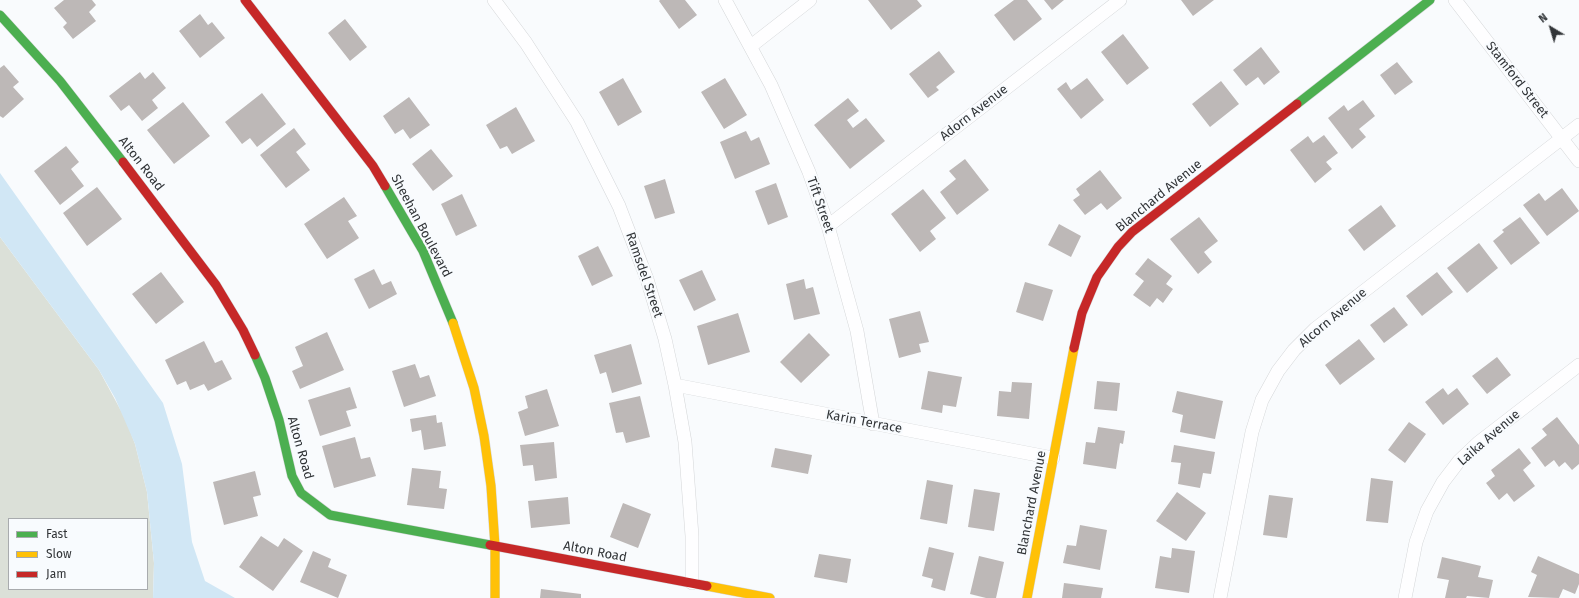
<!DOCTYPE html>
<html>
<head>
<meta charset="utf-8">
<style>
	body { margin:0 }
	#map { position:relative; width:1579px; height:598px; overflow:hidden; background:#f9fbfd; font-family:"Fira Sans",sans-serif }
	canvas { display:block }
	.legend { position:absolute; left:8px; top:518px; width:140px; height:72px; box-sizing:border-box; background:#f8fbfe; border:1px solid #a8abae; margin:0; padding:5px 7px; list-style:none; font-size:12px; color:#313437 }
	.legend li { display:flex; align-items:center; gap:8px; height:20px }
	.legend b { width:20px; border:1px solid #a8abae }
	.north { position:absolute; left:1531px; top:8px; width:40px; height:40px; -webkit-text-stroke:3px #f8fbfe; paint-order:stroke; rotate:322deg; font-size:11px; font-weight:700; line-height:16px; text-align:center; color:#313437 }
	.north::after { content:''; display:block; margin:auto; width:14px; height:18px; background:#313437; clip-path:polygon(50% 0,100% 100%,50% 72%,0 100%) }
</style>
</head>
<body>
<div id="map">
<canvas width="1579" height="598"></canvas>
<ul class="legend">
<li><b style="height:5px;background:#4caf50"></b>Fast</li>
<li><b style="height:5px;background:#ffc107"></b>Slow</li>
<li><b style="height:5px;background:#c62828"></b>Jam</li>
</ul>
<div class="north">N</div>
</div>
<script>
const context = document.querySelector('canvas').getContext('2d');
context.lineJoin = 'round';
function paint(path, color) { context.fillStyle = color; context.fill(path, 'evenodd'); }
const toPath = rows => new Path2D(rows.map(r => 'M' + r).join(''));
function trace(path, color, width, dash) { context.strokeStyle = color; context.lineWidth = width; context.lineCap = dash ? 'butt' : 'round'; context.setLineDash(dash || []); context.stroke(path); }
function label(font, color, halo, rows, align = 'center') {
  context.font = font + ' "Fira Sans",sans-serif'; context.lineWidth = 4; context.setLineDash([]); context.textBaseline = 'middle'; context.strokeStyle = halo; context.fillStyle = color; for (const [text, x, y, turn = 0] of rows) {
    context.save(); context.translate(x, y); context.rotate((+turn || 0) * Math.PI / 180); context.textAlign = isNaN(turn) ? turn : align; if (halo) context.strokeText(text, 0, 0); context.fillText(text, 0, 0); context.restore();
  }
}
const green = toPath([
	[0,237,99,370,126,420,135,444,147,492,154,563,153,598,0,598],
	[9,519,147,519,147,589,9,589]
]);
const water = toPath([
	[0,173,163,403,182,464,192,542,205,581,235,598,153,598,154,563,147,492,135,444,115,398,99,370,0,237]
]);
const building = toPath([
	[64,0,92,0,96,5,89,12,96,21,73,39,63,27,67,23,54,8],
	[660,0,685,0,697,15,679,29,659,1],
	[868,0,917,0,922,6,891,30],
	[1014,0,1027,0,1042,19,1014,41,994,15],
	[1044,0,1064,0,1052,10],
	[1181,0,1214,0,1193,16],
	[200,14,208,25,212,22,225,38,200,58,179,31],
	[345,19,367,47,350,61,328,33],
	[1123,34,1149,68,1127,85,1101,52],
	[1261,47,1280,72,1264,85,1258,77,1246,86,1233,70],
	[939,51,955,72,936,87,939,90,928,98,909,74],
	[1397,62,1413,82,1395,95,1380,75],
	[4,65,19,82,13,87,24,99,3,118,0,116,0,68],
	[140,72,145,79,153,72,166,88,152,100,158,108,142,121,129,105,121,111,109,96],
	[623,78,642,112,618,126,599,92],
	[725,78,747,115,724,129,701,92],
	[1087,78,1104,100,1081,119,1057,89,1066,82,1071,90],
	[1221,81,1239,104,1210,127,1192,104],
	[262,93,286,124,257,147,250,138,242,144,225,122],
	[409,97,430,125,410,139,403,129,395,134,383,116],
	[848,98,859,111,847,120,853,128,866,118,885,141,850,169,814,125],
	[1363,100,1375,116,1359,129,1366,137,1352,149,1328,118,1344,105,1348,111],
	[183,102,210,136,174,164,147,130],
	[516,107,535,141,512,154,507,146,500,149,486,125],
	[294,128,306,144,296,152,310,170,286,188,260,155],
	[746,131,751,141,759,137,770,164,735,179,720,142],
	[1324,135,1338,153,1326,162,1332,169,1315,183,1290,150,1308,136,1313,143],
	[66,146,79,162,71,169,84,186,60,205,34,171],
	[431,149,453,176,433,191,412,164],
	[965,159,989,190,957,215,940,192,956,179,949,171],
	[1100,170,1122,198,1107,210,1101,203,1085,215,1073,200,1080,195,1076,189],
	[665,179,675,213,655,219,644,186],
	[776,183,788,217,768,225,755,191],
	[97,187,122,219,87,246,63,213],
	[1562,188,1579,211,1547,236,1523,205,1539,193,1545,201],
	[923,189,946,218,930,231,936,239,920,252,891,214],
	[462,194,477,226,456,236,441,204],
	[344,197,357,216,348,221,359,238,327,259,304,224],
	[1381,205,1396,226,1364,251,1348,230],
	[1199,217,1218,241,1204,252,1212,262,1198,274,1170,239],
	[1520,217,1540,243,1511,265,1493,241,1504,232,1502,230],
	[1059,224,1081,236,1071,257,1048,245],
	[1479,243,1498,268,1467,293,1447,268],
	[598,246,613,276,592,286,578,256],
	[1148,258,1172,276,1166,284,1173,289,1163,303,1157,298,1150,307,1133,295,1144,281,1135,274],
	[374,269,382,285,391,281,397,294,369,309,354,279],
	[702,270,716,300,694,311,679,280],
	[161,272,184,302,156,324,132,294],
	[1437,272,1453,292,1422,316,1406,296],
	[804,279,806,289,813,287,820,314,794,320,786,284],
	[1025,282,1053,290,1043,321,1016,312],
	[1394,307,1408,325,1384,343,1370,325],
	[920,311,929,342,919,344,921,352,899,358,889,319],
	[738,313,750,352,708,365,697,326],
	[327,332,344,370,300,389,292,371,303,366,295,347],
	[809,333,830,355,801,383,780,362],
	[1359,339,1375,359,1340,385,1325,365],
	[204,341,215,363,222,360,232,379,208,391,204,384,190,390,186,381,177,385,165,360],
	[631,344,642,384,612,393,606,372,600,374,594,355],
	[1497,357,1511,375,1487,394,1472,376],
	[415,364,420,378,429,375,436,396,404,407,392,371],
	[928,371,962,377,956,407,943,405,942,413,921,409],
	[1097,381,1120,383,1117,411,1094,409],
	[1012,382,1032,383,1029,419,997,416,999,391,1011,392],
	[350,387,357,408,346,411,351,426,320,436,308,400],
	[1443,388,1448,395,1457,388,1469,404,1443,425,1425,402],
	[547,389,559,426,525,436,518,412,528,408,525,396],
	[1177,391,1223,401,1215,439,1180,432,1183,415,1172,412],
	[640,396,650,437,626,443,623,432,616,433,609,403],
	[436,415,437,423,442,422,446,446,424,450,421,430,412,432,410,419],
	[1557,417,1579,445,1579,464,1572,470,1565,462,1559,467,1554,460,1545,467,1531,448,1547,435,1542,429],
	[1409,422,1426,434,1405,463,1388,450],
	[1098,427,1125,431,1123,444,1120,443,1116,469,1083,464,1086,442,1095,443],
	[355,437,361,459,370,457,376,476,334,488,322,446],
	[554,442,557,478,535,481,533,465,523,466,520,445],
	[1174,445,1215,452,1211,474,1203,473,1200,488,1178,484,1181,463,1171,462],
	[775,448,812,455,808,474,771,467],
	[1519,448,1531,463,1523,470,1535,486,1514,502,1507,493,1499,500,1486,483,1495,476,1491,470],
	[412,468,441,471,439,488,447,489,444,509,407,505],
	[255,471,261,495,253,497,258,516,224,525,213,482],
	[1371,478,1393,481,1388,523,1366,521],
	[927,480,953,485,947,524,920,519],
	[974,489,1000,493,994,531,968,527],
	[1177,492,1206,513,1186,541,1156,521],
	[1269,495,1293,498,1287,538,1263,535],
	[568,497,570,524,531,528,528,501],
	[623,503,651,514,638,548,610,537],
	[1080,525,1107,530,1100,570,1063,563,1067,545,1076,546],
	[261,536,278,547,284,538,303,551,273,591,239,567],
	[929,547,954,553,945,591,931,587,933,579,922,576],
	[1172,548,1195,551,1189,593,1155,588,1160,556,1171,558],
	[313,551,331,559,328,567,347,575,338,598,300,582],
	[819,554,851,559,847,583,814,577],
	[979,556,1004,562,996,598,986,598,970,594],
	[1538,556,1579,574,1579,584,1575,594,1563,589,1559,598,1528,597,1537,575,1531,572],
	[1442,557,1481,566,1478,577,1493,580,1489,598,1467,596,1466,598,1445,598,1449,580,1437,578],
	[1064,583,1103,588,1101,598,1062,598],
	[541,589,581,594,581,598,540,598]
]);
const street = toPath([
	[494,0,526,43,577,122,619,206,647,279,665,339,675,385,685,442,692,536,692,583],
	[725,0,771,85,809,172,828,226,857,331,873,424],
	[1455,0,1579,161],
	[751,46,810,0],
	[828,226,1120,0],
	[675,385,1053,458],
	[1220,598,1252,432,1262,400,1278,371,1294,350,1315,329,1579,125],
	[1405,598,1416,542,1427,511,1443,482,1459,461,1478,443,1579,365]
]);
const fast = toPath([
	[0,15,60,81,123,162],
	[1297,104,1430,0],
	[385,186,423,251,453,323],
	[255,355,265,378,279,420,292,476,301,493,330,515,490,545]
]);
const slow = toPath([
	[453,323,474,388,484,436,491,486,495,546,495,598],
	[707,586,770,598],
	[1027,598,1074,348]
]);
const jam = toPath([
	[245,0,373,166,385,186],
	[123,162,216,285,243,330,255,355],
	[1074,348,1082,313,1097,277,1118,247,1132,232,1297,104],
	[490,545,707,586]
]);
const streetNames = [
	["Stamford Street",1517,80,52],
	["Adorn Avenue",974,113,-38],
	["Alton Road",141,164,52],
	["Blanchard Avenue",1159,196,-39],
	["Tift Street",820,205,71],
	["Sheehan Boulevard",421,226,62],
	["Ramsdel Street",644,275,71],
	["Alcorn Avenue",1333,318,-40],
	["Karin Terrace",864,422,11],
	["Laika Avenue",1489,438,-41],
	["Alton Road",300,448,74],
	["Blanchard Avenue",1032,503,-79],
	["Alton Road",595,552,11]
];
paint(green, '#dbe0d8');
paint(water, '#d1e7f5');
paint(building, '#bdb8b7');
trace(street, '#d4d6d8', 14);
trace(fast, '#d4d6d8', 10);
trace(slow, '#d4d6d8', 10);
trace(jam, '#d4d6d8', 10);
trace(street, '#fefeff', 13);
trace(fast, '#4caf50', 9);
trace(slow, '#ffc107', 9);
trace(jam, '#c62828', 9);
label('13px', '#313437', '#f8fbfe', streetNames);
</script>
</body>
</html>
